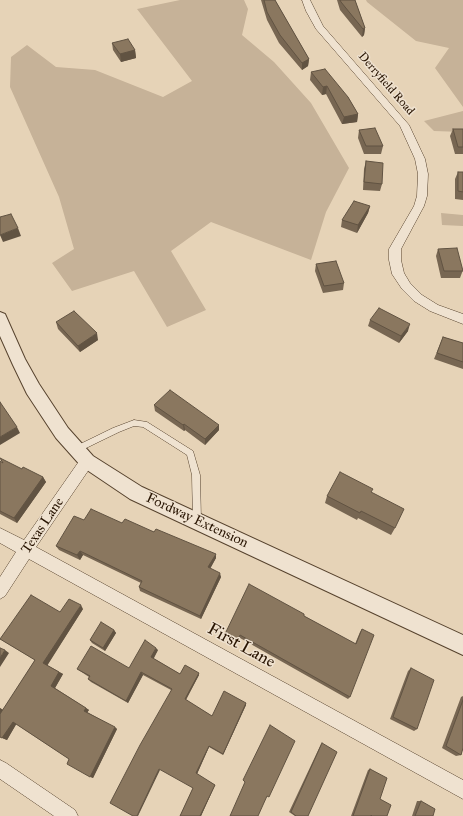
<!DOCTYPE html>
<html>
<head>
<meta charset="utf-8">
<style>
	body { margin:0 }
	canvas { display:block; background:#e6d3b7 }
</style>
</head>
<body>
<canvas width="463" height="816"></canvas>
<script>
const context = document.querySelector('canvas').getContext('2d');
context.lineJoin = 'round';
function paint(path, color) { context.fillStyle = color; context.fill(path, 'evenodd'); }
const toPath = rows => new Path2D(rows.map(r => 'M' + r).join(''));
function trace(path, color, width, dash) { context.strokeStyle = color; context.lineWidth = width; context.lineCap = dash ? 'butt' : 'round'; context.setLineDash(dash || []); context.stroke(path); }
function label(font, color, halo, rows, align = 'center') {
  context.font = font + ' "IM FELL Great Primer",serif'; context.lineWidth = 3; context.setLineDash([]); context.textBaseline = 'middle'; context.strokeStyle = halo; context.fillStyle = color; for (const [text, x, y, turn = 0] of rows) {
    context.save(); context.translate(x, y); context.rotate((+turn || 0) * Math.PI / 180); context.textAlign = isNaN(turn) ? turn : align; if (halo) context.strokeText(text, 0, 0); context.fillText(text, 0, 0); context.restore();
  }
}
const green = toPath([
	[180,0,244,0,248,9,242,35,274,62,311,103,349,168,326,212,311,260,211,222,171,251,206,310,167,327,134,271,72,291,52,263,74,249,59,197,10,87,11,57,27,45,56,67,95,70,163,97,192,81,137,9],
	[366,0,463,0,463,107,435,68,449,48,416,41,367,2],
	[463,111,463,132,434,131,424,121],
	[441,213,463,215,463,226,442,225]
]);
const service = toPath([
	[134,420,147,422,193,451,200,475,201,521,200,524,197,525,194,524,193,521,192,475,187,455,143,427,134,426,119,432,80,451,77,452,74,451,73,449,74,447,113,428,134,420]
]);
const minor = toPath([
	[302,0,310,0,323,26,409,125,425,159,428,174,427,196,424,206,401,249,401,260,404,273,410,283,422,295,438,305,463,314,463,324,430,311,414,301,402,289,392,274,389,260,389,249,414,206,417,196,418,174,415,159,400,126,316,29,306,11,302,0],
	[87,455,92,457,94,461,92,465,36,547,463,780,463,799,29,559,5,596,0,599,0,577,16,552,0,543,0,528,24,540,82,457,87,455],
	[0,760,6,763,75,810,78,816,54,816,0,779,0,760]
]);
const tertiary = toPath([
	[0,312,5,314,25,359,39,384,68,428,93,456,142,487,463,635,463,655,130,499,81,466,56,438,27,394,13,365,0,336,0,312]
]);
const wall = toPath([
	[261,0,275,0,309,59,308,66,302,70,279,43,267,20],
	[337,0,355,0,365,28,364,35,362,37,340,10],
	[112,43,135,50,136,58,121,62,113,50],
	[311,72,348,97,358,114,357,122,342,124,326,94,322,95,310,80],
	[453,129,463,129,463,154,455,154,450,136],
	[359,130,383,146,381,154,364,154,358,138],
	[366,161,382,184,380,191,363,190,364,169],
	[458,172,463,172,463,200,455,199,455,179],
	[370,206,368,213,357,233,341,227,342,220],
	[438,249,463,270,460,278,441,278,436,256],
	[316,264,344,283,343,290,323,293,315,271],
	[370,320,408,331,399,343,368,326],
	[56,322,98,340,80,352,58,329],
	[443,337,463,343,463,369,434,359],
	[154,405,219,430,205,445,185,430,184,431,155,411],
	[0,461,3,463,43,477,46,482,17,523,0,514],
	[371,492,395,528,391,535,358,518,357,520,325,503,327,496],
	[84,520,122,523,154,532,216,558,210,568,221,577,201,619,140,591,139,587,141,583,83,555,80,560,59,550,56,546],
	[83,609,47,665,63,674,55,688,89,710,87,712,117,729,93,778,69,759,16,724,7,740,0,737,0,708,3,710,35,660,0,639,60,612],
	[304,616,355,644,360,632,362,629,350,697,348,699,240,638,238,643,225,637,225,634],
	[114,630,116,633,105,651,92,643,90,640],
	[158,650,153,658,180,674,199,675,186,700,212,716,246,703,246,705,223,755,209,747,197,774,215,785,201,816,180,816,193,788,171,690,143,675,128,703,91,682,88,679,89,677,77,669,129,668],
	[411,668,417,729,414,731,390,719,408,671],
	[463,696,463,748,461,755,456,756,442,748,461,697],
	[322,743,308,816,295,816,289,812,321,744],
	[370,769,380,799,387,816,351,816,368,770],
	[417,801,421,801,433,816,412,816]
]);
const shadedWall = toPath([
	[365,28,364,35,362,37,363,29],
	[135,50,136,58,121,62,120,54],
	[309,59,308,66,302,70,302,63],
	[327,86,326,94,322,95,323,87],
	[358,114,357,122,342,124,344,117],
	[370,206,368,213,357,233,358,225],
	[18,228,21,236,3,242,0,235],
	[410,324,408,331,399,343,401,336],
	[97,333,98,340,80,352,78,346],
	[184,424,185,430,184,431,183,425],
	[219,425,219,430,205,445,205,439],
	[17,427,20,433,0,445,0,437],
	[43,477,46,482,17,523,14,518],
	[80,551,83,555,80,560,77,555],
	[216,554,216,558,209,571,208,567],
	[220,573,221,577,201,619,200,616],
	[81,605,83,609,47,666,43,663],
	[114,630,116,633,105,651,103,648],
	[156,648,158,650,153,660,151,657],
	[5,650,9,653,0,667,0,658],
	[59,672,63,674,55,688,51,686],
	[141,672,143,675,128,703,126,701],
	[199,673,199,675,185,701,185,699],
	[246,703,246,705,223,755,223,754],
	[0,708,3,710,0,718],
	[86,708,89,710,87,713,84,711],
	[13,722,17,723,7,740,2,738],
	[115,727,117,729,93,778,90,777],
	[209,746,209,747,197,774,196,773],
	[159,769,160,770,138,816,137,816],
	[215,785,201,816,200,816]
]);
const building = toPath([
	[264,0,275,0,309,59,302,63,280,35,267,12,264,0],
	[340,0,355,0,365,28,363,29,341,2,340,0],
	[128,39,135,50,120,54,112,43,128,39],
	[325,69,348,97,358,114,344,117,327,86,323,87,311,72,325,69],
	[375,128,383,146,366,146,359,130,375,128],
	[453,129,463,129,463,147,458,147,453,129],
	[366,161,383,163,382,184,364,182,366,161],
	[458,172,463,172,463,192,458,191,458,172],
	[354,201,370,206,358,225,342,220,354,201],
	[11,214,18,228,0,235,0,217,11,214],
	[457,248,463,271,444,271,438,249,457,248],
	[336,261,344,283,324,286,316,264,336,261],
	[379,308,410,324,401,336,370,320,379,308],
	[74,311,97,333,78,346,56,322,74,311],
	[443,337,463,343,463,362,437,353,443,337],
	[170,390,219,425,205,439,184,424,183,425,154,405,170,390],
	[0,402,17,427,0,437,0,402],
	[0,458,22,469,23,467,43,477,14,518,0,511,0,461,3,463,0,458],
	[340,472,373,489,371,492,404,509,395,528,361,511,360,513,327,496,340,472],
	[91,509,122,523,125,519,154,532,156,529,216,554,208,567,220,573,200,616,139,587,142,581,80,551,77,555,56,546,74,516,84,520,91,509],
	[249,584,304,614,304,616,356,644,362,629,374,635,350,697,240,635,238,640,225,634,249,584],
	[31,595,60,612,69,599,81,605,43,663,59,672,51,686,86,708,84,711,115,727,90,777,67,764,69,759,13,722,2,738,0,737,0,714,35,660,0,639,31,595],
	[101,622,114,630,103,648,90,640,101,622],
	[145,640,156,648,151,657,180,674,185,665,199,673,185,699,212,716,224,691,246,703,223,754,209,746,196,773,215,785,200,816,180,816,193,788,159,769,137,816,133,816,110,803,140,745,172,689,141,672,126,701,88,679,90,676,77,669,91,646,129,668,145,640],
	[0,648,5,650,0,658,0,648],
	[411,668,434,680,417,729,393,717,411,668],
	[463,700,463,748,461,755,446,746,463,700],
	[270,725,295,741,269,797,267,796,258,816,230,816,245,782,243,780,270,725],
	[322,743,337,752,308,816,296,816,291,812,322,743],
	[370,769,387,778,380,799,391,805,387,816,372,816,371,815,371,816,353,816,370,769],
	[421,801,435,809,433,816,415,816,421,801]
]);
const farStreetnames = [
	["Derryfield Road",386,84,49]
];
const streetNames = [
	["Fordway Extension",197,521,25],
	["Texas Lane",43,526,-56]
];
const nearStreetnames = [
	["First Lane",241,646,29]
];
paint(green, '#c6b298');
trace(service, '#57432e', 1);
trace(minor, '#57432e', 1);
trace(tertiary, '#57432e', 2);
paint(service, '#efe2d0');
paint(minor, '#efe2d0');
paint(tertiary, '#efe2d0');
paint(wall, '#776652');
paint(shadedWall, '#615342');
paint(building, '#8a775f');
trace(building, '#615342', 1);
label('12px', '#271300', '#efe2d0', farStreetnames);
label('14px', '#271300', '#efe2d0', streetNames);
label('17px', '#271300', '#efe2d0', nearStreetnames);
</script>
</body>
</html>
